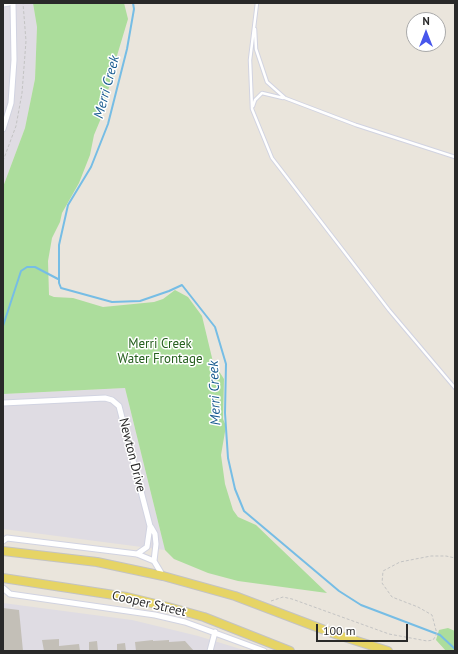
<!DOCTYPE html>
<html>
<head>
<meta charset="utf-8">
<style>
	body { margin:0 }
	#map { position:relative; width:458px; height:654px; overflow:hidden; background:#eae5dc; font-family:"PT Sans",sans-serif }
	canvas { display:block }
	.frame { position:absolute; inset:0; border:4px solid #292929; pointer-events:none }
	.north { position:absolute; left:406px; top:12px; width:40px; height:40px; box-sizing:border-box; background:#fff; border:1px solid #a9a9a9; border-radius:50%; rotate:0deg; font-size:11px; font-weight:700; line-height:16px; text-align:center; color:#292929 }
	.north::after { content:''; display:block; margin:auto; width:14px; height:18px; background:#4756ec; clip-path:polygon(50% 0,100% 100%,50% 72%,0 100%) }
	.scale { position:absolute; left:316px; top:624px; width:92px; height:18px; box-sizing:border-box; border:2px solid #292929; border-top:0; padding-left:5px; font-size:12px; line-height:14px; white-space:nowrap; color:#292929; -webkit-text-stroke:3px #fff; paint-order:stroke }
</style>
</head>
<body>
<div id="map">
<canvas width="458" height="654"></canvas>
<div class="frame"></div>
<div class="north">N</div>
<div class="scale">100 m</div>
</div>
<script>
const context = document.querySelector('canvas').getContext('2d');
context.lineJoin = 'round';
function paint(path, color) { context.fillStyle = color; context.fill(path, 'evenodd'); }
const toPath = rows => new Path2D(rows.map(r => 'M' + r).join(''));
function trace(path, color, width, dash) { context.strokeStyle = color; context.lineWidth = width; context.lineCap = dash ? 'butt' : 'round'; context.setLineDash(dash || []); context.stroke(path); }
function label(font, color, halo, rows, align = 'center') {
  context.font = font + ' "PT Sans",sans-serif'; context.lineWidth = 3; context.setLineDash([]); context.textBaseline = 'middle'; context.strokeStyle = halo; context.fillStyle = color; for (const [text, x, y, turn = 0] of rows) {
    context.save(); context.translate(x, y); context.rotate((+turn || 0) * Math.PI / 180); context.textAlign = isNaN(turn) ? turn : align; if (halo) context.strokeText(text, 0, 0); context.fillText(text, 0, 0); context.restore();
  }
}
const industrial = toPath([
	[3,3,33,3,37,27,35,79,25,128,3,187],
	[125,388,165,550,3,529,3,394],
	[3,603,132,620,198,636,247,651,3,651]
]);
const green = toPath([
	[33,3,124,3,128,19,116,59,116,70,106,95,104,111,94,135,90,155,79,183,62,213,60,222,52,238,48,261,49,295,54,297,73,298,103,307,154,302,163,299,175,290,188,297,202,316,213,362,224,379,223,419,226,426,221,455,225,484,233,510,238,517,256,525,327,593,238,581,208,573,174,559,165,550,125,388,3,394,3,187,25,128,35,79,37,27],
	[448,628,455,631,455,651,446,651,436,640,439,630]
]);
const stream = toPath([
	[133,3,134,9,127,49,108,124,91,167,68,205,59,245,59,283,61,288,112,302,140,301,169,291,182,285,215,327,226,364,225,413,228,458,235,489,244,511,339,591,361,605,440,635,455,649],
	[3,326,21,271,27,267,35,267,58,279]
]);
const building = toPath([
	[3,608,19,610,23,651,3,651],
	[59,639,59,646,79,644,80,651,44,651,42,640],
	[153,640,153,641,169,640,169,642,185,641,194,651,136,651,135,642],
	[97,641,98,651,89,651,89,642],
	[125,643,126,651,117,651,117,644]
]);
const path = toPath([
	[3,161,16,126,22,93,26,41,23,3],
	[271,601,283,597,292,599,389,634,427,641,433,640,437,634,432,615,418,607,392,597,382,583,383,571,400,562,431,556,446,556,455,558]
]);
const lane = toPath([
	[257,3,250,60,252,109,272,158,389,310,455,388],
	[255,29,256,49,267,82,285,98,356,125,455,157],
	[253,106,255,100,262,93,283,98]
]);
const street = toPath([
	[3,4,9,3],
	[3,129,11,103,14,60,13,3],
	[3,403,105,398,112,400,119,406,150,526,147,547,137,554],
	[151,527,155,534,156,544,154,561],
	[3,541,7,538,137,554,154,561,163,576],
	[3,588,10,594,155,615,185,622,264,651],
	[210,651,215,632]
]);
const primary = toPath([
	[3,551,97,562,163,576,235,596,335,634,388,651],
	[3,578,127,597,168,607,204,617,290,651]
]);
const parkNames = [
	["Merri Creek",160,344],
	["Water Frontage",160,359]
];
const streetNames = [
	["Newton Drive",132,455,76],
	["Cooper Street",149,604,13]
];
const waterNames = [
	["Merri Creek",107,87,-75],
	["Merri Creek",215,393,-92]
];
paint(industrial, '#dfdce3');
paint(green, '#acdd9c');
trace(stream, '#76bde5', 2);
paint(building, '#c3bfb7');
trace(lane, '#d1d3e1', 4.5);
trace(street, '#d1d3e1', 7);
trace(primary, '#c3c3c3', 10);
trace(path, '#c3c3c3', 1, [3, 2]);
trace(lane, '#fff', 2.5);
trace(street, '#fff', 5);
trace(primary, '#e6d465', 8);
label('13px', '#26601f', '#fff', parkNames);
label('13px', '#292929', '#fff', streetNames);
label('italic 14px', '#175a8f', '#fff', waterNames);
</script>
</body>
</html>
